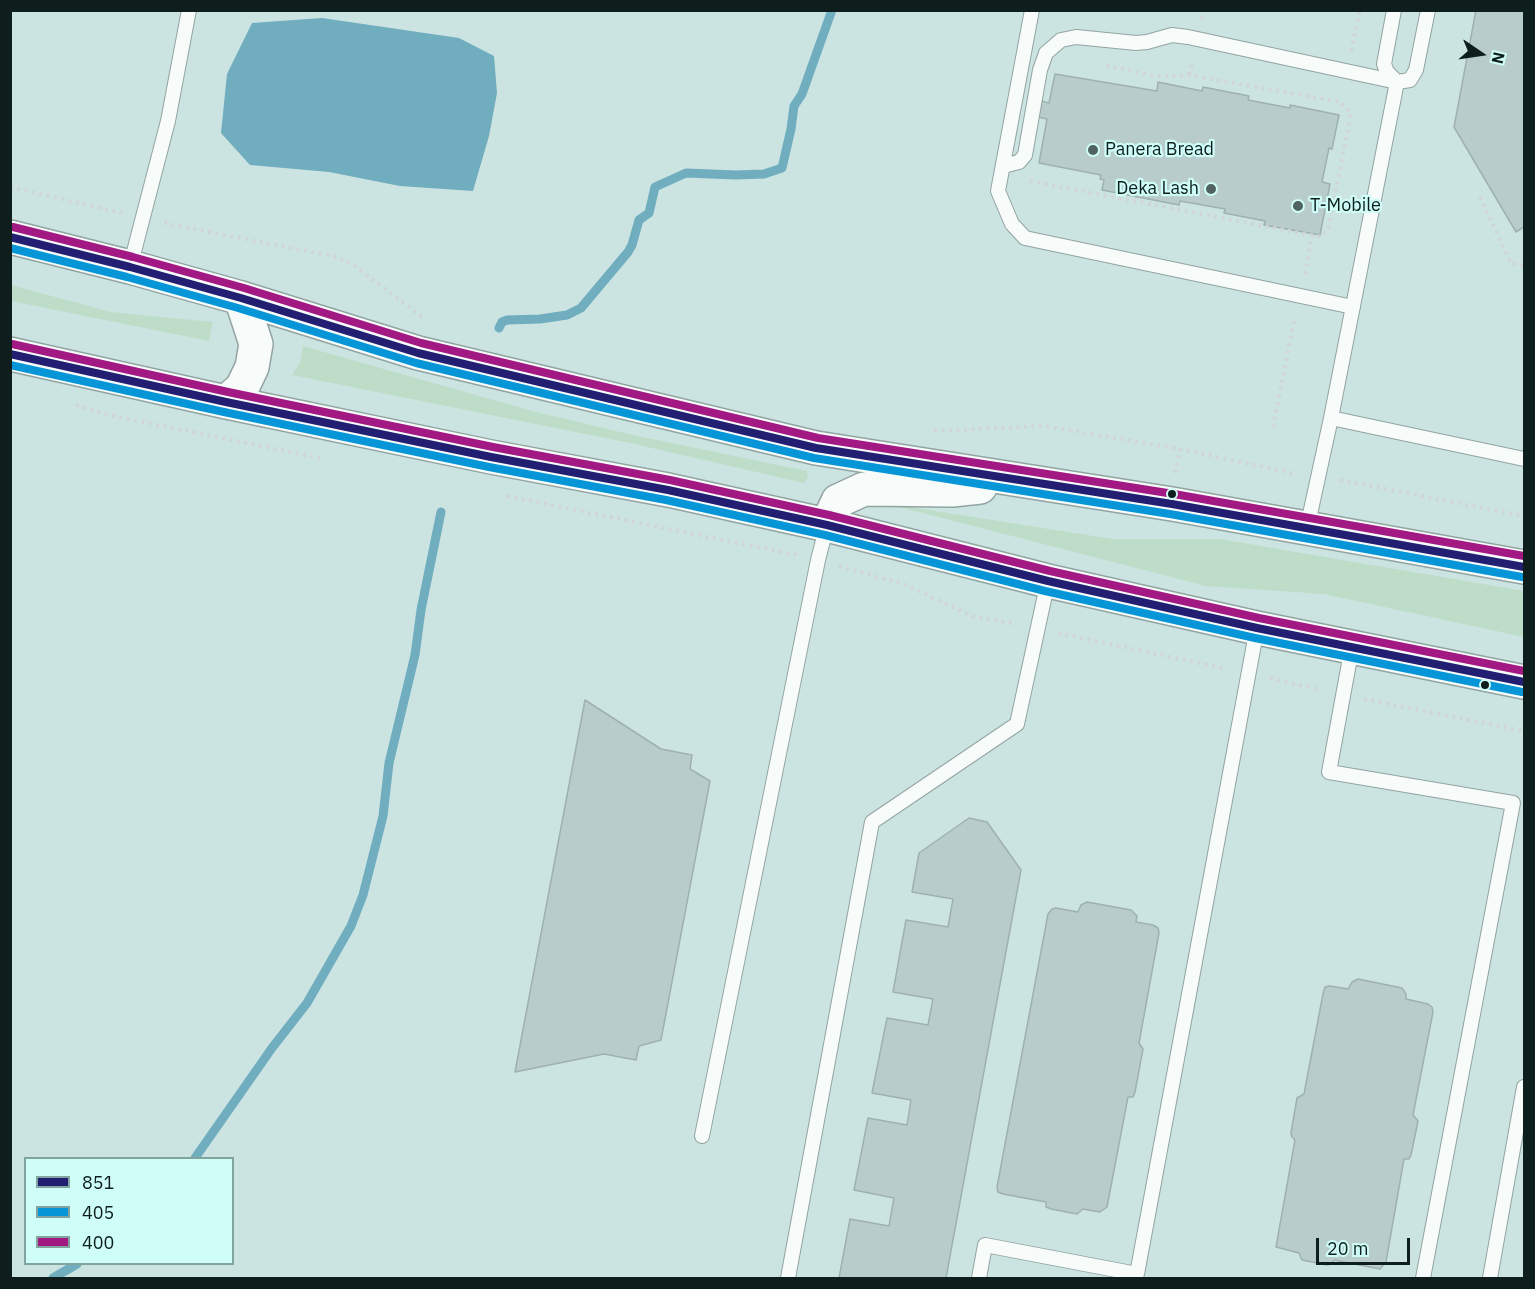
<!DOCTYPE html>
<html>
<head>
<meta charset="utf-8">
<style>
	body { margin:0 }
	#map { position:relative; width:1535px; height:1289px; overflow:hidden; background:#cce4e1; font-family:"IBM Plex Sans",sans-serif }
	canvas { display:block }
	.frame { position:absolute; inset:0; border:12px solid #0d1e1c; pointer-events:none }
	.legend { position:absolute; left:24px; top:1157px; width:210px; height:108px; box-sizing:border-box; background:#cffdf7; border:2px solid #81a49f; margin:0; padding:8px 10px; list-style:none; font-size:18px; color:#0d1e1c }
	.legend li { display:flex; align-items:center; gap:12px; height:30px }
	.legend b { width:30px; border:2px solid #81a49f }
	.north { position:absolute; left:1451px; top:24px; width:60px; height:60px; -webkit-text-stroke:4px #cffdf7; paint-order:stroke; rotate:103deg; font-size:16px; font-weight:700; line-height:24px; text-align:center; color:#0d1e1c }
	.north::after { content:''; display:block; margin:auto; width:21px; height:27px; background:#0d1e1c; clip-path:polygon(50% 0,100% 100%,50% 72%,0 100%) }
	.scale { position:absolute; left:1316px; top:1238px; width:94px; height:27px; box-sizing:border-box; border:3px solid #0d1e1c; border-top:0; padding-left:8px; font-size:18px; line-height:21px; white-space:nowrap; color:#0d1e1c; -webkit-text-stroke:4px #cffdf7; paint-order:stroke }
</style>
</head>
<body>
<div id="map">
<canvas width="1535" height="1289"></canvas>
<div class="frame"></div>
<ul class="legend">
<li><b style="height:8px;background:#221e72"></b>851</li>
<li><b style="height:8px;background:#0696d7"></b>405</li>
<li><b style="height:8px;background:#a31984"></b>400</li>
</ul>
<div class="north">N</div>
<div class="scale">20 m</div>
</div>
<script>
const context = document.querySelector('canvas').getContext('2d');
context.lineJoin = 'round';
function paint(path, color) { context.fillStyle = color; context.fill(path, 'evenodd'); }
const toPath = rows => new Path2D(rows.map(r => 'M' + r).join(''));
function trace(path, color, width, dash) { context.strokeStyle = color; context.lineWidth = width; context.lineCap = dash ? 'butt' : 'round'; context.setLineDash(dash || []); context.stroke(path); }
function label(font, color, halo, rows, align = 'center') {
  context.font = font + ' "IBM Plex Sans",sans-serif'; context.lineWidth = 4.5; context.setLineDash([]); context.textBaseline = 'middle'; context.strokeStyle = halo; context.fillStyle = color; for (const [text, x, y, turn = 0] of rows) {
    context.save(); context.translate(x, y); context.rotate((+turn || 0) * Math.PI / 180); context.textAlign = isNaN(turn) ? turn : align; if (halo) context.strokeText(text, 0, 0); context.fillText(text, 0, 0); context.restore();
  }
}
const green = toPath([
	[11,285,111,312,213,322,209,341,11,301],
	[303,346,532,411,633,435,807,471,808,477,804,483,630,443,292,375,300,362],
	[884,503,1113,539,1220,539,1524,591,1524,637,1324,594,1206,586]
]);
const water = toPath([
	[322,18,459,38,494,56,497,93,489,136,473,191,400,186,329,172,250,165,221,133,227,74,252,23]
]);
const stream = toPath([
	[499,328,502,322,507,320,540,319,567,315,581,308,628,252,632,245,639,220,649,213,655,187,686,173,736,175,764,174,782,168,791,129,794,106,802,94,832,10],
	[195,1158,272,1048,307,1003,351,926,363,895,383,816,389,763,415,655,421,610,441,512],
	[53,1278,77,1264]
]);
const building = toPath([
	[1476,10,1524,10,1524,227,1516,232,1454,127,1476,10],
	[1055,74,1157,91,1158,82,1202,91,1203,87,1249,96,1248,100,1290,108,1290,105,1339,115,1332,149,1329,148,1322,182,1330,184,1320,235,1264,225,1265,221,1224,213,1225,209,1180,201,1179,205,1102,190,1104,180,1100,179,1101,175,1039,163,1047,119,1038,117,1041,101,1049,103,1055,74],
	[585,700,661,749,692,755,690,769,710,781,661,1040,639,1046,636,1060,604,1054,515,1072,585,700],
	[969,818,987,822,1021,870,946,1278,839,1278,850,1219,889,1226,894,1198,854,1190,868,1118,907,1125,911,1100,872,1093,887,1018,928,1025,933,999,893,992,906,920,948,927,953,899,912,892,919,853,969,818],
	[1087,902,1131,910,1137,916,1136,922,1153,925,1158,928,1159,933,1139,1043,1143,1049,1135,1092,1133,1097,1128,1097,1107,1207,1100,1212,1083,1209,1077,1214,1051,1209,1046,1207,1046,1202,1003,1194,998,1192,997,1187,1048,914,1052,909,1056,908,1078,912,1081,905,1087,902],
	[1358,979,1402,988,1406,994,1406,999,1428,1004,1432,1007,1433,1012,1413,1115,1418,1121,1411,1155,1409,1159,1404,1159,1386,1262,1380,1269,1334,1260,1332,1264,1327,1265,1302,1260,1299,1253,1276,1247,1295,1140,1292,1137,1291,1133,1297,1098,1304,1094,1323,994,1325,987,1330,986,1348,989,1352,982,1358,979]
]);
const path = toPath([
	[1201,19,1203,10],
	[1351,51,1360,10],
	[1189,75,1193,62],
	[1030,181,1321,237,1328,228,1351,114,1341,102,1189,75,1154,76,1105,65],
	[10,187,122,213],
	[1480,197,1511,263,1524,266],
	[164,223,337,257,355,266,422,317],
	[1305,274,1312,235],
	[76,405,104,414,320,458],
	[1273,427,1295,316],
	[934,431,1044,426,1180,449,1297,474],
	[1175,473,1180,449],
	[1340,480,1524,516],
	[507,496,797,555],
	[839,566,906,585,972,616,1016,624],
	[1058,633,1227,669],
	[1270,678,1321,690],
	[1364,699,1524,731]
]);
const service = toPath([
	[1032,10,998,191,1012,224,1025,238,1353,307],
	[1394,10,1384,64,1387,72,1397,82,1410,80,1416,70,1428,10],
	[1003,166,1019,162,1025,155,1040,70,1046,53,1061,40,1076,37,1136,43,1147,42,1172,35,1188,37,1397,82,1331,418,1307,528],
	[130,267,168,121,189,10],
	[1331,418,1524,459],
	[1352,647,1329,772,1513,803,1423,1278],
	[702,1136,818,560,827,525],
	[788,1278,872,822,1017,724,1048,581],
	[979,1278,985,1245,1137,1274,1257,628],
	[1490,1278,1524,1087]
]);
const secondary = toPath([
	[10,237,130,267,241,298,418,353,816,448,1172,504,1524,567],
	[10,354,226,402,491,457,668,490,827,525,1048,581,1257,628,1524,682],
	[226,402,242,388,252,367,256,344,241,298],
	[827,525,838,501,864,489,952,490,980,487]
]);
const bus1 = toPath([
	[10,237,130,267,241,298,418,353,816,448,1172,504,1524,567],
	[10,354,226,402,491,457,668,490,827,525,1048,581,1257,628,1524,682]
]);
const bus2 = toPath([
	[10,248,127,277,238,308,416,363,814,458,1170,514,1522,577],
	[10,365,224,412,489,467,666,500,825,535,1045,591,1255,638,1522,692]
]);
const bus3 = toPath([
	[13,227,133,257,244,288,421,343,818,438,1174,494,1524,556],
	[12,344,228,392,493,447,670,480,829,515,1050,571,1259,618,1524,671]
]);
const markers = [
	[1093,150,6,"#506361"],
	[1211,189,6,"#506361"],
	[1298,206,6,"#506361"],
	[1172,494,5,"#0d1e1c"],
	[1485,685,5,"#0d1e1c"]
];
const poiNames = [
	["Panera Bread",1105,150],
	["Deka Lash",1199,189,"right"],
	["T-Mobile",1310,206]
];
paint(green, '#beddc9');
paint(water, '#70adbf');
trace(stream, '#70adbf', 9);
paint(building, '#b9cccc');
trace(building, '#9eb1b0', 1.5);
trace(service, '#92a4a2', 16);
trace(secondary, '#92a4a2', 36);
trace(path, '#cfd6d6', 4, [3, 4.5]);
trace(service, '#f7fbfa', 14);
trace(secondary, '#f7fbfa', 33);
trace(bus1, '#221e72', 8);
trace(bus2, '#0696d7', 8);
trace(bus3, '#a31984', 8);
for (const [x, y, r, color] of markers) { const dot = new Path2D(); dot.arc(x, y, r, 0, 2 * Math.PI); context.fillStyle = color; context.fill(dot); trace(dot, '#cffdf7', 2); }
label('18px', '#0d1e1c', '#cffdf7', poiNames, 'left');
</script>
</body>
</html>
